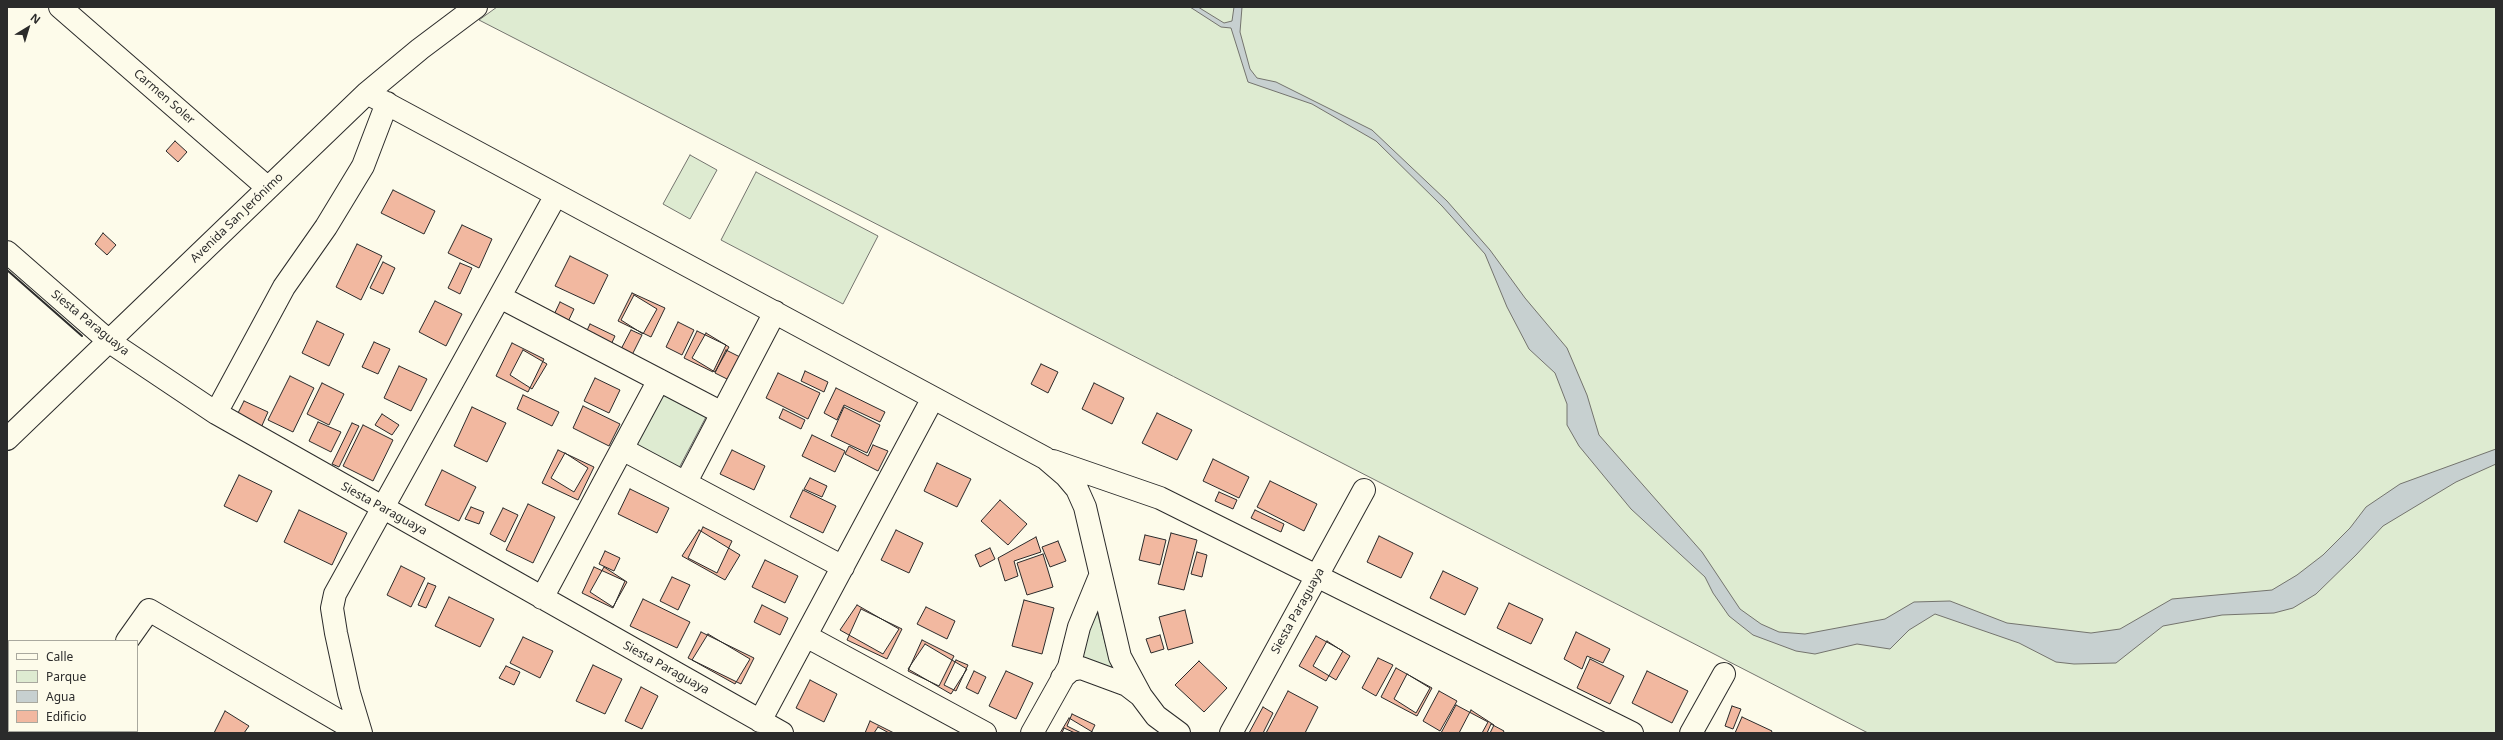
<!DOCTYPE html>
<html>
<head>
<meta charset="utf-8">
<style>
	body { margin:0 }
	#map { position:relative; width:2503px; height:740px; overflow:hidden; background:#fdfbea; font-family:"Noto Sans",sans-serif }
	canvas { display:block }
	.frame { position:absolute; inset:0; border:8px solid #2b2b2b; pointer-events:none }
	.legend { position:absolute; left:8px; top:640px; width:130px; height:92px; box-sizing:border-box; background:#fdfbea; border:1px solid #a9a89e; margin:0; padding:5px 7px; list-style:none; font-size:12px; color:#2b2b2b }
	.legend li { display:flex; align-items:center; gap:8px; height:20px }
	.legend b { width:20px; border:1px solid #a9a89e }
	.north { position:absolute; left:8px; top:8px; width:40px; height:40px; -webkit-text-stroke:3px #fdfbea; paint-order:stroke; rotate:38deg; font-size:11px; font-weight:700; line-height:16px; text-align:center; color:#2b2b2b }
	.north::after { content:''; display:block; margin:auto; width:14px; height:18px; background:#2b2b2b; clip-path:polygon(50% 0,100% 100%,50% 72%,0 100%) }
</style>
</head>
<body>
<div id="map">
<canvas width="2503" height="740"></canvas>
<div class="frame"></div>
<ul class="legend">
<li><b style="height:5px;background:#fdfbea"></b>Calle</li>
<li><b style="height:11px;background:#deebd1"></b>Parque</li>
<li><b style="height:11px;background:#c7d0d0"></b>Agua</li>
<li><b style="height:11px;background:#f2b8a0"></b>Edificio</li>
</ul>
<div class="north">N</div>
</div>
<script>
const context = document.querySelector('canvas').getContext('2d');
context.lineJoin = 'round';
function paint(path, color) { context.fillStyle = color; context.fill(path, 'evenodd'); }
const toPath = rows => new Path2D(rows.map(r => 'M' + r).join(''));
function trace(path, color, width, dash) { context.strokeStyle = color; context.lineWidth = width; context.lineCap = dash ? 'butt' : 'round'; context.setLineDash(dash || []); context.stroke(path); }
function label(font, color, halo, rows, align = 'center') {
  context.font = font + ' "Noto Sans",sans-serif'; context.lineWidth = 3; context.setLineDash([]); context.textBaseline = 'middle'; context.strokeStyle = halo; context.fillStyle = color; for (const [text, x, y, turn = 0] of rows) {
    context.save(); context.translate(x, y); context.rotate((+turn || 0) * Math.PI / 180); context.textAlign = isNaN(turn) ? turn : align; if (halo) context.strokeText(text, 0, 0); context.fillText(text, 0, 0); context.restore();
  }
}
const green = toPath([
	[497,7,2496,7,2496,733,1868,733,479,20,497,7],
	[690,155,717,170,690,219,663,204,690,155],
	[756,172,878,236,843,304,721,240,756,172],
	[664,394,706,417,679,468,637,445,637,440,664,394],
	[1097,611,1106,646,1115,670,1084,660,1081,652,1097,611]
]);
const water = toPath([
	[1190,7,1198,7,1224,23,1232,21,1234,7,1242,7,1240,32,1250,69,1257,78,1276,82,1372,130,1447,201,1490,250,1525,298,1567,348,1587,395,1599,435,1702,552,1740,609,1761,624,1779,632,1805,634,1885,619,1914,602,1950,601,2007,623,2091,633,2120,629,2172,599,2272,590,2297,575,2323,555,2350,528,2366,507,2400,484,2496,449,2496,464,2456,482,2383,526,2356,555,2316,594,2293,608,2274,613,2222,615,2163,626,2116,663,2074,664,2056,662,2019,643,1935,614,1909,630,1890,649,1857,644,1815,654,1796,651,1753,635,1729,616,1713,593,1705,577,1631,509,1579,446,1567,425,1567,404,1555,373,1529,349,1507,307,1485,254,1442,206,1376,141,1312,104,1248,82,1231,28,1221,27,1190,7]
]);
const building = toPath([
	[175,141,187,152,178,162,166,151,175,141],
	[393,190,435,211,424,234,381,213,393,190],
	[462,225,492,239,479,268,448,253,462,225],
	[103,233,116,245,107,255,95,244,103,233],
	[357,244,382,256,361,300,336,287,357,244],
	[570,256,608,275,594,304,555,286,570,256],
	[383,262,395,268,383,294,370,288,383,262],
	[460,263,472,268,460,294,448,288,460,263],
	[632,293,665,308,651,337,618,321,632,293],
	[634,295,657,309,643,334,621,320,634,295],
	[435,301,462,314,446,346,419,332,435,301],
	[560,302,574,309,566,326,552,319,560,302],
	[317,321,344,334,329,366,302,353,317,321],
	[678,322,694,330,682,355,666,347,678,322],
	[590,324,615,336,608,351,583,339,590,324],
	[631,330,642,335,631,357,620,351,631,330],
	[697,331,726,345,713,372,684,358,697,331],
	[706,333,729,347,715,372,692,358,706,333],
	[374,342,390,349,378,374,362,367,374,342],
	[512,343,544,359,528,392,496,376,512,343],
	[523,350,547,364,532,389,510,375,523,350],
	[726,350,742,358,731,381,715,373,726,350],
	[1041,364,1058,372,1048,393,1031,384,1041,364],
	[399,366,427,379,411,411,384,398,399,366],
	[805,371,828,382,824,392,801,381,805,371],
	[778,373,820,393,808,419,766,398,778,373],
	[290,376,314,388,293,432,268,420,290,376],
	[595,378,620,390,609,413,584,401,595,378],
	[322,383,344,394,329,425,307,414,322,383],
	[1094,383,1124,398,1112,424,1082,409,1094,383],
	[836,388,885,412,880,422,844,405,837,420,824,413,836,388],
	[523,395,559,412,552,426,517,409,523,395],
	[244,401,268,412,260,430,235,419,244,401],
	[583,406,620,424,609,446,573,428,583,406],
	[472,407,506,423,487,462,454,446,472,407],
	[844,407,880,425,867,453,831,436,844,407],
	[783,409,805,420,801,429,779,418,783,409],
	[1157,413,1192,430,1177,460,1142,443,1157,413],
	[382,414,399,425,392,435,375,425,382,414],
	[318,422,341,432,331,452,309,441,318,422],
	[352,423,359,426,339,467,332,464,352,423],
	[363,425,393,440,373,481,343,466,363,425],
	[812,435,845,451,835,472,802,456,812,435],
	[873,445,888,451,878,471,845,454,849,446,868,456,873,445],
	[558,450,594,467,578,500,542,483,558,450],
	[732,450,765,466,754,490,720,474,732,450],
	[565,453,588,468,574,492,551,478,565,453],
	[1213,459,1249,477,1239,498,1203,481,1213,459],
	[937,463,971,479,957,507,924,491,937,463],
	[442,470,476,487,459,521,425,505,442,470],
	[239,475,272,491,257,522,224,506,239,475],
	[810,478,827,486,822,497,804,489,810,478],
	[1270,481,1317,504,1304,531,1257,507,1270,481],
	[630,489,669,508,657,533,618,514,630,489],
	[803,490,836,506,823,533,790,517,803,490],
	[1219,492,1237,500,1233,509,1215,501,1219,492],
	[1000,500,1027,524,1008,545,981,521,1000,500],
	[528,504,555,517,533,563,506,550,528,504],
	[471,507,484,512,479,524,465,519,471,507],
	[503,508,518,515,505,542,490,534,503,508],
	[299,510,347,533,332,565,284,542,299,510],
	[1255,510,1284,524,1281,532,1251,518,1255,510],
	[703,527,732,541,717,573,688,558,703,527],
	[699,530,740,555,725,580,682,556,699,530],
	[896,530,923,543,909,573,881,560,896,530],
	[1171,533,1197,540,1184,590,1158,584,1171,533],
	[1145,535,1166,540,1160,565,1139,560,1145,535],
	[1379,536,1413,553,1401,578,1367,562,1379,536],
	[1036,537,1041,552,1014,561,1018,576,1005,581,998,558,1036,537],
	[1058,541,1066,561,1050,567,1042,547,1058,541],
	[990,548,995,559,980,567,975,555,990,548],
	[605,551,620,558,614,571,599,564,605,551],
	[1197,552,1207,555,1202,577,1191,574,1197,552],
	[1043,554,1053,587,1027,595,1017,563,1043,554],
	[765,560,798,576,785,603,752,587,765,560],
	[401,566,425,578,411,607,387,595,401,566],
	[594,567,625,581,613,608,582,593,594,567],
	[604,567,627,582,613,607,590,592,604,567],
	[1443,571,1478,588,1465,615,1430,598,1443,571],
	[672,577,690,585,678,610,660,601,672,577],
	[428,583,436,586,426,608,418,605,428,583],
	[449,597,494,619,480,647,435,626,449,597],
	[643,599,690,622,677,648,630,626,643,599],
	[1024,600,1054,608,1042,654,1012,646,1024,600],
	[1509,603,1543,619,1531,644,1497,628,1509,603],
	[762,605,788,618,780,635,754,622,762,605],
	[857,605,899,629,883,654,840,630,857,605],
	[926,607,955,621,947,639,917,624,926,607],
	[861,609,902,629,887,659,847,640,861,609],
	[1185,610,1193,643,1168,650,1159,617,1185,610],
	[701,632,754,658,741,684,688,658,701,632],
	[1576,632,1610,649,1603,663,1587,656,1582,669,1564,659,1576,632],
	[708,634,750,659,735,684,692,660,708,634],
	[1160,635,1164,649,1151,653,1146,639,1160,635],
	[1316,636,1343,651,1326,681,1299,666,1316,636],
	[523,637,553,651,540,678,510,663,523,637],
	[922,640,954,656,939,686,908,671,922,640],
	[1327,641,1350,656,1336,680,1313,666,1327,641],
	[925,644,967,669,951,694,908,669,925,644],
	[1378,658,1393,665,1376,696,1362,688,1378,658],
	[1590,659,1624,676,1610,704,1577,688,1590,659],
	[956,660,968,665,956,691,944,685,956,660],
	[1199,661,1227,688,1204,712,1175,685,1199,661],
	[593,665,622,679,605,714,576,701,593,665],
	[506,666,520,672,514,685,499,678,506,666],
	[1396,668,1432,688,1417,716,1381,697,1396,668],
	[974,671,986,677,978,694,966,688,974,671],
	[1006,671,1033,683,1016,719,989,706,1006,671],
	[1647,671,1688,691,1672,723,1632,703,1647,671],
	[1407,674,1430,688,1416,713,1394,699,1407,674],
	[810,680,837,694,824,722,796,708,810,680],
	[641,687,658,696,642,729,625,721,641,687],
	[1288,691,1318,707,1305,733,1266,733,1288,691],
	[1439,691,1457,701,1440,731,1423,721,1439,691],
	[1456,705,1488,722,1482,733,1441,733,1456,705],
	[1732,706,1741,709,1733,729,1725,726,1732,706],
	[1263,707,1273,713,1263,733,1249,733,1263,707],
	[1471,710,1494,725,1490,733,1459,733,1471,710],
	[225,711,249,726,244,733,214,733,225,711],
	[1072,714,1095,725,1091,733,1081,733,1067,726,1072,714],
	[1742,717,1772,731,1771,733,1735,733,1742,717],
	[1069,718,1094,733,1060,733,1069,718],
	[870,721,894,733,865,733,870,721],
	[1491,724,1504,731,1503,733,1487,733,1491,724],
	[878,727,889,733,874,733,878,727],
	[1064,728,1075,733,1062,733,1064,728]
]);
const minor = toPath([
	[60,7,268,188],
	[367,93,1045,458,1066,476,1077,489,1085,507,1120,657,1141,696,1156,716,1179,733],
	[7,252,110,342,216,413,782,733],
	[500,297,722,413],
	[216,413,284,287,326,227,363,166,387,103],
	[7,439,367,93,420,49,476,7],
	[622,449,843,567],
	[1053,461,1160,498,1632,733],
	[686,482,775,312],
	[542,598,659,380],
	[806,636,985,733],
	[127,641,149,610,360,733],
	[7,670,9,672],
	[1062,678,1071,670,1081,668,1127,685,1140,695],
	[760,721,933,398],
	[81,731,83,733],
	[361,733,349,693,336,633,332,608,335,594,556,195],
	[1032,733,1069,667,1079,627,1100,576],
	[1231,733,1364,490],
	[1691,733,1724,674]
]);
const wall = toPath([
	[7,270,82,336]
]);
const streetNames = [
	["Carmen Soler",164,97,41],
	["Avenida San Jerónimo",237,218,-44],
	["Siesta Paraguaya",90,323,39],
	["Siesta Paraguaya",384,509,29],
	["Siesta Paraguaya",1298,611,-61],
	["Siesta Paraguaya",666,668,29]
];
paint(green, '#deebd1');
trace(green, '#74746e', 1);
paint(water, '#c7d0d0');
trace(water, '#74746e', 1);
paint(building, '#f2b8a0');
trace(building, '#2b2b2b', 1);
trace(minor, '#2b2b2b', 24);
trace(minor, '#fdfbea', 22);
trace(wall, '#2b2b2b', 2);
label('12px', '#2b2b2b', '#fdfbea', streetNames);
</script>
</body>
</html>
